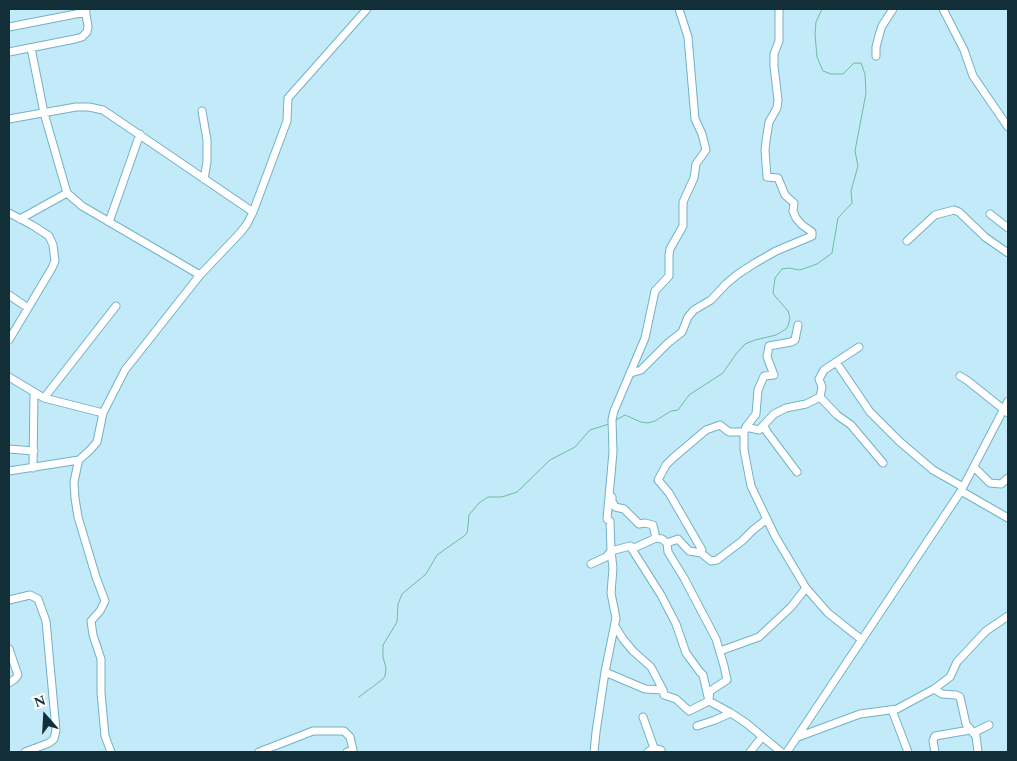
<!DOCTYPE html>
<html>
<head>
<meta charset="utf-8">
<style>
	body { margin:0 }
	#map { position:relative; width:1017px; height:761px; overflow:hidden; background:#c3eaf8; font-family:Spectral,serif }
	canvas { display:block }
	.frame { position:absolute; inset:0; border:10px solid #122e37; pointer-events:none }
	.north { position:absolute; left:20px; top:691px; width:50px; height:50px; -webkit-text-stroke:4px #fff; paint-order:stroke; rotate:341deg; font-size:14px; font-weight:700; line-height:20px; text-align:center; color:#122e37 }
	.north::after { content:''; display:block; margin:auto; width:18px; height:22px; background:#122e37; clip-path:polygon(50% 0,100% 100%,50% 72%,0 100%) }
</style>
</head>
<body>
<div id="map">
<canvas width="1017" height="761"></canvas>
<div class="frame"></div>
<div class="north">N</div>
</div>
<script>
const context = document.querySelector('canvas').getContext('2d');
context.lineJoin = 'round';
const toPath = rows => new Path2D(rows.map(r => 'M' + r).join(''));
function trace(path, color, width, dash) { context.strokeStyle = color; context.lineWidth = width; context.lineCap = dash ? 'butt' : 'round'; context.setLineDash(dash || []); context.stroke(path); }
const stream = toPath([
	[614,421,625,415,641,422,648,423,655,421,671,411,678,410,689,395,723,373,736,354,745,344,755,340,776,335,786,329,788,326,790,318,788,311,775,296,773,293,775,278,782,269,789,268,799,270,803,269,817,264,832,253,838,218,852,203,851,191,858,166,855,151,866,93,865,74,861,63,854,63,843,74,831,74,823,71,817,57,815,34,816,22,822,9],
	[359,697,383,679,385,676,386,668,383,657,383,645,397,622,398,604,402,594,426,574,437,555,464,536,467,533,468,526,469,515,479,503,488,497,502,497,517,492,550,460,575,447,590,430,609,424]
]);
const minor = toPath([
	[943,9,964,50,973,76,1008,127],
	[9,27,86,12],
	[31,48,44,113,67,193,82,206,200,275],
	[9,52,75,39,82,37,87,32,88,26,85,9],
	[876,56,876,47,880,32,882,26,893,9],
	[202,111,207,140,207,162,204,179],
	[9,119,76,107,89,107,103,110,253,212],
	[9,213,32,225,49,236,53,245,55,261,52,268,9,340],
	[990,214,1008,228],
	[20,219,67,193],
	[109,222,140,134],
	[907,241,935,215,954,210,959,212,985,237,1008,253],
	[9,295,28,308],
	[798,325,795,340,791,342,769,346,767,357,774,375,764,376,758,390,756,414,746,427,744,432,744,450,751,486,775,536,806,588,828,613,862,640],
	[836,362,870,412,899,441,933,470,963,487],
	[631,373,641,370,668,343,682,332,688,317,694,310,711,300,726,284,738,274,755,263,776,251,812,236,812,232,802,225,796,218,793,211,794,203,785,195,778,178,767,177,765,150,766,141,769,122,777,108,778,100,774,66,774,54,779,41,779,9],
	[960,376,968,381,1008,413],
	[9,377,44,398,103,413],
	[820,397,837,415,851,425,883,463],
	[820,397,822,387,819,379,824,370,859,347],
	[44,398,116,306],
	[746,427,759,430,764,426,767,432,797,472],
	[760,429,774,414,786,408,806,404,820,397],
	[9,449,34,451],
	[974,467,990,483,1001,484,1008,478],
	[33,468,34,392],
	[9,471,79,460],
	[961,491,1008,518],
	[612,497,612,501,615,507,624,509,639,524,645,523,653,525,656,538,662,539,667,543,678,539,689,551,701,553,711,561,717,560,742,541,753,530,767,519],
	[667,543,668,552,684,578,716,639,724,666,727,680,710,691,709,699],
	[630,546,661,595,676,624,686,653,700,672,703,675,709,701,731,713,715,720,697,726],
	[701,553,702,550,669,493,658,480,666,465,673,458,706,430,720,425,729,432,744,432],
	[591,564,606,557,611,551,630,546,634,548,656,538],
	[9,600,30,595,38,599,46,621,56,730,54,739,49,743,25,752],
	[615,626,623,639,633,651,651,667,663,690],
	[9,649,18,675,15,679,9,683],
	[720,651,759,637,791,607,806,588],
	[605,672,645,689,663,690,664,695,676,699,689,711,709,701],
	[934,689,942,694,956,695,960,697,966,724,976,736,978,752],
	[892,710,908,752],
	[731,713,746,723,781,752],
	[643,717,654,748],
	[973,733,989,725],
	[798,737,860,714,897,709,934,689,950,677,957,662,986,631,1008,616],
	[111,752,105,736,101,693,101,659,93,635,91,621,100,611,105,601,96,577,78,517,75,498,74,482,78,463,79,460,90,450,97,442,103,413,125,370,200,275,240,233,247,224,253,212,287,121,288,98,367,9],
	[259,752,313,731,344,731,350,737,353,750,347,752],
	[594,752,596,732,605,672,616,618,611,593,613,568,611,551,610,521,607,519,613,452,612,420,614,411,645,338,655,291,669,276,669,255,670,249,683,226,683,202,694,178,696,164,706,150,702,134,695,119,688,37,679,9],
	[648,752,654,748,661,750],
	[750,752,762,737],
	[787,752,961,491,1008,401],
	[935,752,933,741,935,736,970,730]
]);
trace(stream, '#68bf97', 1);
trace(minor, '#71b1c9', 9);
trace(minor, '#fff', 7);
</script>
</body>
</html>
